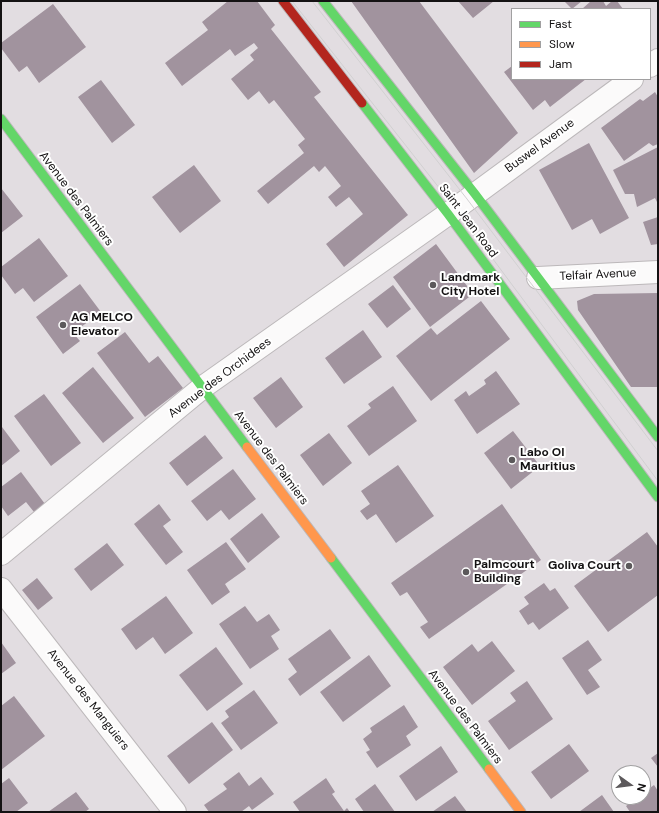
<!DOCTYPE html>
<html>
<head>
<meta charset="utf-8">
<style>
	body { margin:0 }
	#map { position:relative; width:659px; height:813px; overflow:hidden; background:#e2dde1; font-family:"DM Sans",sans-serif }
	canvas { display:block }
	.frame { position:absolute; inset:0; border:2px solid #141213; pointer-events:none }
	.legend { position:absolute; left:511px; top:8px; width:140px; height:72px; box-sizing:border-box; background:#fff; border:1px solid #a1a0a1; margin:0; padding:5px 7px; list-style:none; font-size:12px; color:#141213 }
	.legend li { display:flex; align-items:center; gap:8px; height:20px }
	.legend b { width:20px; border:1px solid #a1a0a1 }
	.north { position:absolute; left:611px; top:765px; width:40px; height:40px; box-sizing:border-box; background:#fff; border:1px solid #a1a0a1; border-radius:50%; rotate:104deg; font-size:11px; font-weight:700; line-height:16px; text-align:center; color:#141213 }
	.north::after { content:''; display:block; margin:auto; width:14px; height:18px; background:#5c595b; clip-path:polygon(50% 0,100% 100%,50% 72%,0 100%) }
</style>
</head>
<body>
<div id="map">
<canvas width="659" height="813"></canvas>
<div class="frame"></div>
<ul class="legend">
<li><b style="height:5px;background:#63d668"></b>Fast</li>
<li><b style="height:5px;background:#ff974d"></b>Slow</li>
<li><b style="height:5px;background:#b3261e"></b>Jam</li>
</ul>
<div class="north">N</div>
</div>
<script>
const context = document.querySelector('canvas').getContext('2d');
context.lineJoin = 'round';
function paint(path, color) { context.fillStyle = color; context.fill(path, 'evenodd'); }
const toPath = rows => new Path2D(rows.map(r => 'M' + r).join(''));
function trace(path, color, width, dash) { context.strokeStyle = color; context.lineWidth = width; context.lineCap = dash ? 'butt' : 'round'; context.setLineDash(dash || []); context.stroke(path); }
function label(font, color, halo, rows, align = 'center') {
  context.font = font + ' "DM Sans",sans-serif'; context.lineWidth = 4; context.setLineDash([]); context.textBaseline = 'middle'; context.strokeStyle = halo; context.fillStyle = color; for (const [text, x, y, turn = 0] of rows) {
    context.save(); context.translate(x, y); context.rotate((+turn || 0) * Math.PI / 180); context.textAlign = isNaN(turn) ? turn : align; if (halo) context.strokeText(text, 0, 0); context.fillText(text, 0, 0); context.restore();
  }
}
const building = toPath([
	[228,1,257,1,275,25,271,29,321,92,314,97,408,215,344,267,326,244,363,214,349,197,336,207,328,197,341,186,325,166,319,172,314,166,268,204,257,191,304,153,298,145,305,139,274,100,269,104,259,91,248,100,231,79,254,60,250,55,258,48,254,43,235,56,230,49,182,86,165,63,208,30,202,22],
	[351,1,419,1,518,133,474,173],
	[458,1,494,1,473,18],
	[564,1,582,1,572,9],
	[591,1,603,1,606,6,612,1,617,1,623,9,582,9],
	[53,4,86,47,39,83,27,66,19,72,1,48,1,43],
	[512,66,512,79,586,79,550,107,545,100,533,110,504,72],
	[101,80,135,125,112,143,78,97],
	[655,92,658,97,658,144,653,146,649,143,624,161,601,128,640,99,643,101],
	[589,143,629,218,600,234,592,219,572,230,539,170],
	[658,147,658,204,655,198,637,207,634,194,625,194,613,170],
	[194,165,221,201,180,233,152,197],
	[1,188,23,216,1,233],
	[658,217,658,244,651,245,643,222],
	[39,238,68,276,34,302,23,288,15,294,1,275,1,267],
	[436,244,473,294,430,327,393,277],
	[80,284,101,312,73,333,80,341,63,354,36,317],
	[393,285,411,309,387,328,368,304],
	[658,293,658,387,631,387,578,310,577,301,594,294],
	[481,301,510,339,431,401,396,356,431,328,437,335],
	[363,330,382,357,344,384,325,358],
	[125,332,149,363,158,356,183,388,145,417,97,353],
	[93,367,134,418,103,443,62,393],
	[496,371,520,404,477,434,454,400,466,391,469,396,486,384,484,380],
	[281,377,303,407,276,428,253,398],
	[393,386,417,421,369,456,347,426,371,408,368,404],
	[44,394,81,443,51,466,14,416],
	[2,427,20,451,1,466,1,428],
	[513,431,540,466,511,489,484,453],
	[329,433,352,463,323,486,300,455],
	[205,435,223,458,187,486,169,463],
	[398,465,434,516,396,543,376,514,367,520,360,511,370,504,361,491],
	[233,469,256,499,229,520,221,510,207,521,191,501],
	[21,472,45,504,34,512,26,502,8,516,1,506,1,487],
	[159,504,171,520,163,526,183,552,166,565,134,524],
	[502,504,541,560,429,639,420,627,428,622,407,592,400,596,391,583],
	[262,513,280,537,248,563,230,539],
	[647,532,658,547,658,595,608,632,574,586],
	[226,542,246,569,225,584,230,592,212,605,187,570],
	[107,543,124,565,91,591,74,569],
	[37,578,53,598,38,610,22,590],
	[544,583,550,591,555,588,569,608,539,630,533,622,528,625,519,611,529,604,524,597],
	[166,596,193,633,165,654,153,637,136,650,121,629],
	[245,606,257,622,269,614,280,630,271,636,279,649,250,669,219,624],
	[330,629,351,658,300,696,288,679,297,672,288,659],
	[588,640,602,660,588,670,600,687,587,695,562,658],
	[492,641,515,671,472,705,443,667,472,644,478,652],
	[1,642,16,663,1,674],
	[216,647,243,684,207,711,179,675],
	[369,655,391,686,343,722,320,692],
	[527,681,553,719,509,750,488,721,516,701,510,693],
	[254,690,278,723,241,750,221,723,229,717,225,711],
	[14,696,45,736,1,770,1,706],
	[404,705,418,727,406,736,411,745,377,768,366,752,370,750,363,739,372,732,370,728],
	[212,722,233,750,189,784,167,756],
	[569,744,589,771,551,799,531,772],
	[441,746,458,772,416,801,399,776],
	[658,753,658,767,651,758],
	[239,772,249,786,261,777,274,794,252,810,249,806,241,812,209,812,204,805,227,789,223,784],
	[9,778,28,803,16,812,1,812,1,784],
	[326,778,335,792,332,794,344,811,347,808,350,812,300,812,293,802],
	[375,784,395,812,364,812,355,799],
	[654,785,658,791,658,812,630,812,626,806,638,797,643,797,643,793],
	[76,792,89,809,85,812,48,812],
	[602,795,614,812,579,812],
	[455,796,467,812,432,812]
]);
const street = toPath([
	[650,66,658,60],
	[538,278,658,272],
	[1,554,203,387,448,214,632,79],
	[1,589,175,812]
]);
const fast = toPath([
	[323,1,475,194,658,437],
	[362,103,448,214,658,497],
	[1,119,247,447],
	[331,558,489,769]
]);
const slow = toPath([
	[247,447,331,558],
	[489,769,521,812]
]);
const jam = toPath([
	[283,1,362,103]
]);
const tram = toPath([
	[292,1,455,208,658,481],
	[312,1,467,199,658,451]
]);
const markers = [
	[433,285,4,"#5c595b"],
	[63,325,4,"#5c595b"],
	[512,460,4,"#5c595b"],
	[629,566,4,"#5c595b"],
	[466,572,4,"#5c595b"]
];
const streetNames = [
	["Buswel Avenue",540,146,-36],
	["Avenue des Palmiers",76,199,53],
	["Saint Jean Road",468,221,53],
	["Telfair Avenue",598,275,-3],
	["Avenue des Orchidees",220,378,-37],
	["Avenue des Palmiers",271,458,53],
	["Avenue des Manguiers",88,700,52],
	["Avenue des Palmiers",465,717,53]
];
const poiNames = [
	["Landmark",441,278],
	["City Hotel",441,292],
	["AG MELCO",71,318],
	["Elevator",71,332],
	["Labo OI",520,453],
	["Mauritius",520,467],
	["Palmcourt",474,565],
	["Building",474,579],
	["Goliva Court",621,566,"right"]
];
paint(building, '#a1939e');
trace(street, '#bcb8ba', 24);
trace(fast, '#bcb8ba', 11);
trace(slow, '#bcb8ba', 11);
trace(jam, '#bcb8ba', 11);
trace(street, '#fbfafa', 22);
trace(fast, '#63d668', 9);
trace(slow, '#ff974d', 9);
trace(jam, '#b3261e', 9);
trace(tram, '#d1d0d1', 1);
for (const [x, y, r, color] of markers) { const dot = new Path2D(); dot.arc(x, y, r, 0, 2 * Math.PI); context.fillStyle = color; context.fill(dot); trace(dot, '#fff', 1.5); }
label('12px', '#141213', '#fff', streetNames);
label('bold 12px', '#141213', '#fff', poiNames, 'left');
</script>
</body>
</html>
